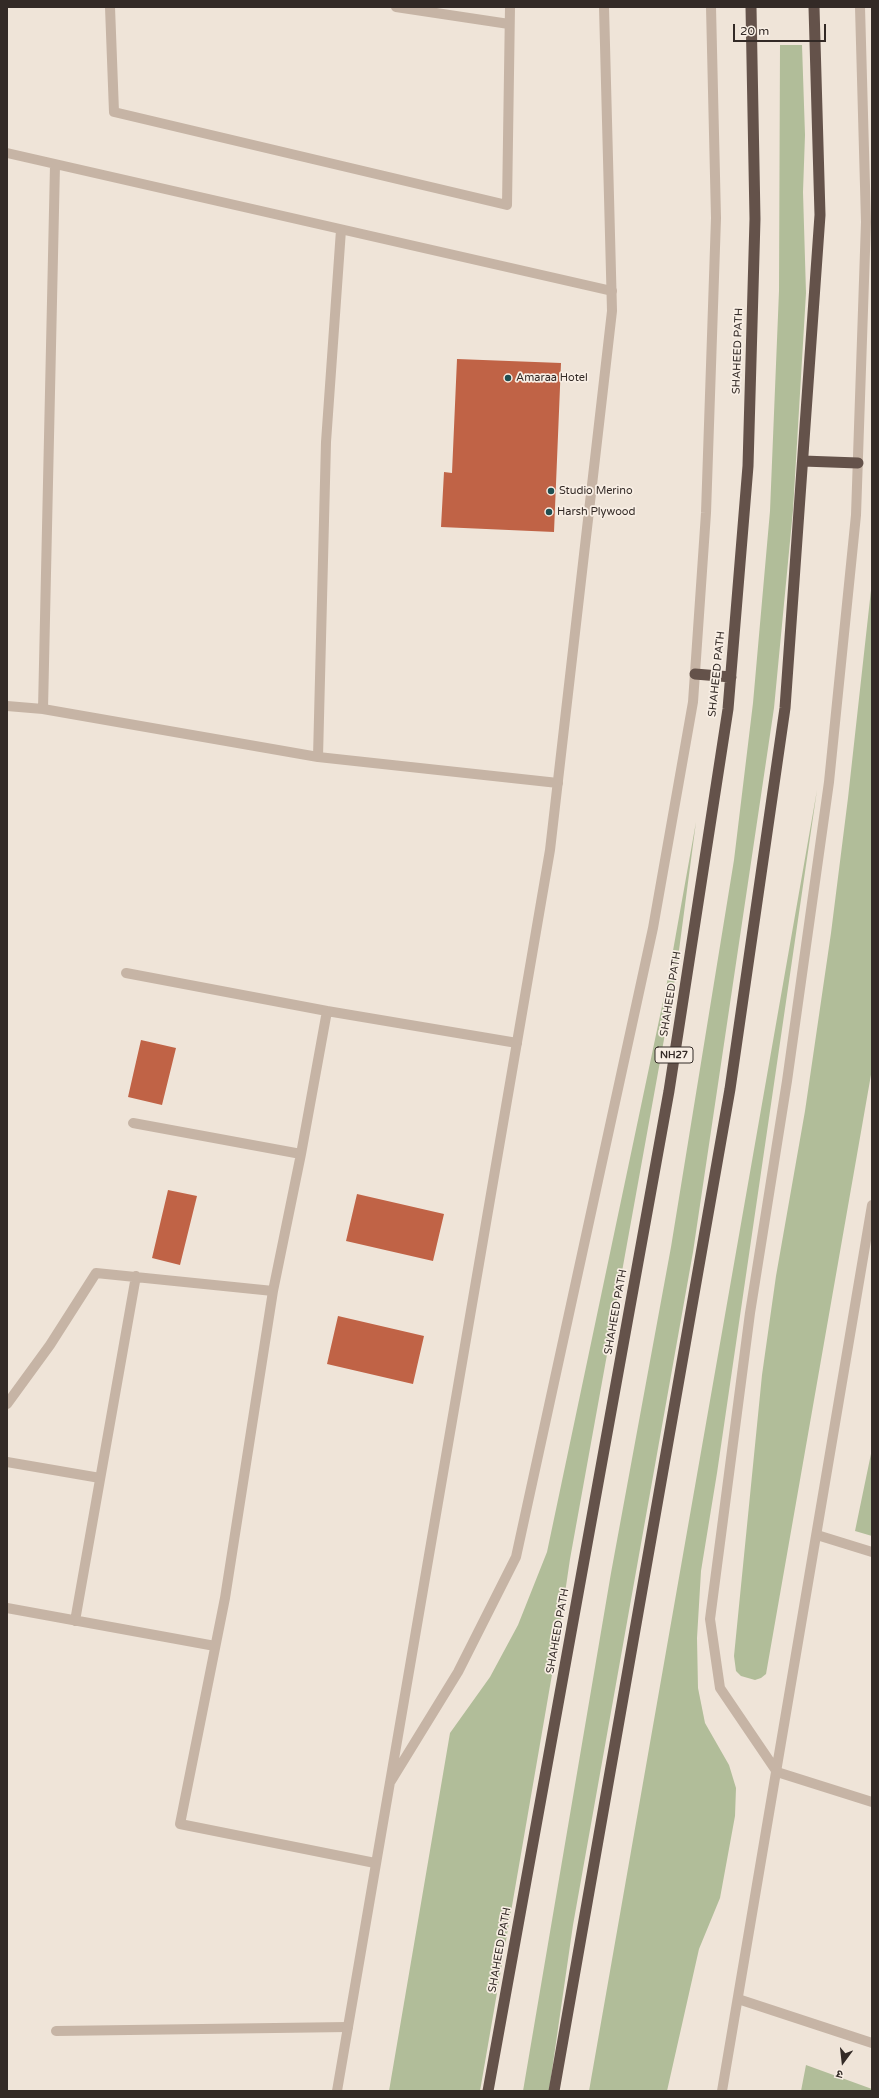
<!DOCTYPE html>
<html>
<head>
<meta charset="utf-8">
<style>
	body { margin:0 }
	#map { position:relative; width:879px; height:2098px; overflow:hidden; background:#efe4d8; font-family:"Varela Round","Noto Sans Devanagari",sans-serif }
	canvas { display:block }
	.frame { position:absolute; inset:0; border:8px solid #332a26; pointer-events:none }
	.north { position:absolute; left:823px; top:2042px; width:40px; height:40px; -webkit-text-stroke:3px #f8eee4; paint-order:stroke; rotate:195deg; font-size:11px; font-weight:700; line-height:16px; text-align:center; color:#332a26 }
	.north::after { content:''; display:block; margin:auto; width:14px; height:18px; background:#332a26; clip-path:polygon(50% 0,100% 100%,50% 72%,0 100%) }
	.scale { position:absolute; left:733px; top:24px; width:93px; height:18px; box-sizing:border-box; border:2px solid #332a26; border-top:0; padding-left:5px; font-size:12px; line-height:14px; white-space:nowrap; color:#332a26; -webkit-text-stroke:3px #f8eee4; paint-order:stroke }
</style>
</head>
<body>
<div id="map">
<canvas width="879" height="2098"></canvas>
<div class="frame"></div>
<div class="north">उ</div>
<div class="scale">20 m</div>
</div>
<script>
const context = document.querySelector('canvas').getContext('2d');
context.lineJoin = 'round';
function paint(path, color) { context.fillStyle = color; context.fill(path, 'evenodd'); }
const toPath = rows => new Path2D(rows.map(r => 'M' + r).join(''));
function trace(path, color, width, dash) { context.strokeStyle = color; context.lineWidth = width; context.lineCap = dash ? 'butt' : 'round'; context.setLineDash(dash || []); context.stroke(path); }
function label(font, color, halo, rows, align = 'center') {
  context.font = font + ' "Varela Round",sans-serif'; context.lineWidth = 3.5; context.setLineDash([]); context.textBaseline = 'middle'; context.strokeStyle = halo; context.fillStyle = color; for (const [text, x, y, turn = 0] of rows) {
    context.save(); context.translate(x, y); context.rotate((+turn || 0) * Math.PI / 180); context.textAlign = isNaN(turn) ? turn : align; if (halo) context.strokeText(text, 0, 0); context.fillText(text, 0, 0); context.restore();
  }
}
const green = toPath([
	[780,45,802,45,805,135,803,192,806,293,793,510,774,708,693,1252,573,1925,550,2084,549,2091,523,2091,611,1573,671,1247,734,860,753,703,770,511,779,291],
	[872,581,872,1069,766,1674,761,1678,755,1680,741,1676,736,1671,734,1656,762,1375,776,1276,805,1111,831,933,848,798],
	[817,790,717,1473,701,1571,697,1638,698,1688,705,1723,729,1765,736,1788,735,1816,720,1898,699,1949,667,2091,589,2091],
	[696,822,676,973,570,1559,559,1634,480,2091,389,2091,450,1733,490,1677,518,1625,547,1552,669,973],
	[872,1449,872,1536,855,1531],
	[806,2065,872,2089,872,2091,801,2091]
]);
const building = toPath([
	[457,359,561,363,554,532,441,527,444,472,452,473],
	[141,1040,176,1048,162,1105,128,1097],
	[168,1190,197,1196,180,1265,152,1258],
	[357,1194,444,1214,433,1261,346,1241],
	[338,1316,424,1336,413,1384,327,1364]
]);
const minor = toPath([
	[110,7,114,112,507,205,510,7],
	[396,7,509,24],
	[7,153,612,291],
	[7,706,43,709,318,757,558,783],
	[43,709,55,165],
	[318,757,326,442,341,230],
	[126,973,327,1011],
	[133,1123,301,1154],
	[7,1404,50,1345,96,1273,273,1291],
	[7,1462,100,1478],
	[817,1535,872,1552],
	[7,1608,215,1646],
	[75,1621,136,1276],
	[777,1772,872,1802],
	[375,1863,180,1824,225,1598,273,1291,301,1154,327,1011,517,1043],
	[738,1999,872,2043],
	[56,2031,348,2027]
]);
const tertiary = toPath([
	[777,1772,720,1688,710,1619,750,1313,787,1081,829,782,856,515,866,222,860,7],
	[391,1781,458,1672,516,1557,653,928,693,702,706,513,716,218,711,7],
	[337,2091,550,850,612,311,604,7],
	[722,2091,872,1205]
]);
const trunk = toPath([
	[803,461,858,463],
	[695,674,731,677],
	[488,2091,669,1091,728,709,748,466,755,219,751,7],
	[554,2091,730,1089,785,708,820,215,814,7]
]);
const markers = [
	[508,378,4,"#1e4e51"],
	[551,491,4,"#1e4e51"],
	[549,512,4,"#1e4e51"]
];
const shields = [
	[674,1055,38]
];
const shieldNames = [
	["NH27",674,1055]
];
const streetNames = [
	["SHAHEED PATH",738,351,-88],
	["SHAHEED PATH",717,674,-84],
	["SHAHEED PATH",671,994,-81],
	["SHAHEED PATH",616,1312,-80],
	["SHAHEED PATH",558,1631,-80],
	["SHAHEED PATH",500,1950,-80]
];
const poiNames = [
	["Amaraa Hotel",516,378],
	["Studio Merino",559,491],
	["Harsh Plywood",557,512]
];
paint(green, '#b1bd99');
paint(building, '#c06346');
trace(minor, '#c6b4a5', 10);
trace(tertiary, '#c6b4a5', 10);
trace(trunk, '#64524a', 11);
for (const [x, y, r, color] of markers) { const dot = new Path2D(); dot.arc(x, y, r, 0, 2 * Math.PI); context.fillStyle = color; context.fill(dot); trace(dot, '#f8eee4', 1.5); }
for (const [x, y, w] of shields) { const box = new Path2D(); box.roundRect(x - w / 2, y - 8, w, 16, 3); context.fillStyle = '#f8eee4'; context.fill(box); trace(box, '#332a26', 1); }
label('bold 10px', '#332a26', null, shieldNames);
label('11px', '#332a26', '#f8eee4', streetNames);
label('11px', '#332a26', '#f8eee4', poiNames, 'left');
</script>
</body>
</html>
